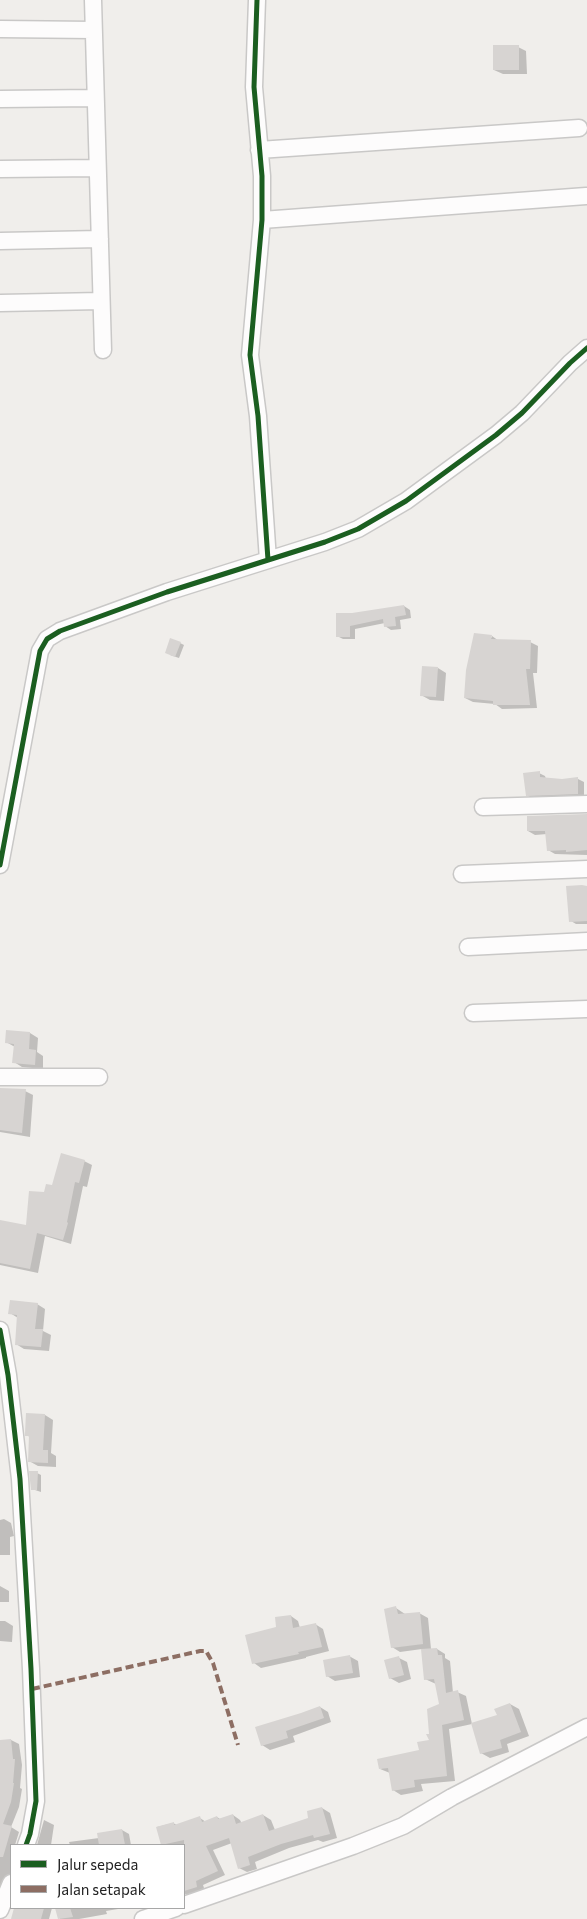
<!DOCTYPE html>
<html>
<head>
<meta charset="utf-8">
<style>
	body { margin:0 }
	#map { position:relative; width:587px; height:1919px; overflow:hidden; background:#f0eeeb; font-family:Commissioner,sans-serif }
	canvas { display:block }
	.legend { position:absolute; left:10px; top:1844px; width:175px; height:65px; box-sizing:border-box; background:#fff; border:1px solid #a7a7a7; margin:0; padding:6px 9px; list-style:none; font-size:15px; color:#222 }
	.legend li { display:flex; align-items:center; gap:10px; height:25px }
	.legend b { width:25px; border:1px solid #a7a7a7 }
</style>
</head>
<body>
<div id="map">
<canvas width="587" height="1919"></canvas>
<ul class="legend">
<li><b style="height:6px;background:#1b5e20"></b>Jalur sepeda</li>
<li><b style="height:6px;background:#8d6e63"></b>Jalan setapak</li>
</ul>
</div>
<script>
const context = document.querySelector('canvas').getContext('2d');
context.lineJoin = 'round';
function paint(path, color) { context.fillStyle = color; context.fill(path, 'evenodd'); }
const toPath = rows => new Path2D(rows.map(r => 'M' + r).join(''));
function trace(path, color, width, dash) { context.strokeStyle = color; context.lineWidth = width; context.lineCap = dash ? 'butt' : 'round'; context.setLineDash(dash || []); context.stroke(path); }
const shadow = toPath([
	[518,47,526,51,527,74,503,74,494,70],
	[404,606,410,610,411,618,400,620,401,629,391,630,385,626,385,623,355,629,355,639,343,639,337,636,352,615],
	[492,636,499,641,530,642,538,646,537,673,533,673,537,708,502,709,495,704,473,702,465,698],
	[180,643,184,645,179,658,170,655],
	[438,668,446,673,444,701,430,700,421,695],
	[539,773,545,776,546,779,578,779,584,782,584,797,533,799,527,795],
	[587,815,587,855,555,854,548,850,547,834,535,835,528,831],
	[587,886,587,924,576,924,571,921],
	[30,1033,38,1038,37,1052,43,1056,43,1069,22,1067,14,1062,15,1047,6,1042],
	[0,1090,25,1091,33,1095,30,1137,0,1132],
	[84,1161,92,1165,87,1187,83,1186,71,1244,45,1236,38,1273,0,1265,0,1221,27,1227,53,1187],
	[37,1304,45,1309,43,1331,51,1335,49,1351,24,1349,16,1344,18,1318,10,1313],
	[45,1415,53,1420,51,1453,56,1456,56,1467,38,1466,29,1461,30,1437,26,1435],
	[37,1473,41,1475,41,1492,32,1489],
	[4,1519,11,1523,14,1536,10,1537,10,1555,0,1555,0,1520],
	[0,1586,9,1591,9,1602,0,1602],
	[396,1608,405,1614,419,1613,428,1618,431,1649,437,1649,445,1654,445,1658,450,1661,453,1693,457,1692,466,1696,472,1724,449,1729,455,1781,421,1784,423,1791,401,1795,393,1790,390,1773,380,1769,420,1751,430,1741,431,1735,441,1705,436,1684,425,1679,422,1649,400,1652,392,1647],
	[291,1616,298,1621,300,1628,315,1624,323,1629,329,1651,306,1657,306,1658,261,1668,254,1663,278,1628],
	[0,1621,5,1621,13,1626,12,1642,0,1641],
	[349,1656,358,1661,360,1677,335,1681,327,1676],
	[399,1658,407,1662,411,1679,399,1683,390,1678],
	[510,1704,519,1709,529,1736,507,1744,509,1752,490,1758,481,1753,498,1716],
	[320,1707,328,1712,331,1722,293,1736,295,1742,270,1750,262,1745],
	[11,1740,19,1744,22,1765,20,1788,22,1789,19,1807,11,1827,19,1832,15,1845,11,1845,11,1871,0,1905,0,1741],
	[322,1808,330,1813,337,1838,323,1842,318,1840,289,1848,255,1862,257,1869,247,1872,239,1868,232,1843,213,1850,225,1875,203,1885,205,1891,188,1896,184,1893,184,1845,162,1845,157,1827,173,1823,177,1825,200,1818,206,1822,217,1817,220,1819,233,1815,240,1820,242,1824,263,1815,271,1820,275,1830,310,1819],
	[44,1820,54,1825,51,1845,57,1845,37,1845],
	[122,1830,129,1834,131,1845,70,1845,69,1842,99,1838],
	[15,1908,52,1908,49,1919,15,1919,12,1918],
	[56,1908,124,1908,106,1911,107,1914,79,1919,60,1919]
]);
const building = toPath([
	[493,45,519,45,519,70,493,70],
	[404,605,406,615,395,617,396,626,384,627,383,619,350,626,350,637,336,637,336,613,352,613],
	[474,633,492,635,491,639,531,640,530,669,526,669,530,705,493,705,493,701,464,698,466,670],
	[170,638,181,642,175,657,165,653],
	[422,666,438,667,436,697,420,696],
	[540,771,540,777,562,779,578,777,578,794,526,796,523,773],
	[587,814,587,850,566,852,566,850,547,851,545,831,527,831,527,816],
	[582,885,587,886,587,921,569,922,566,886],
	[6,1030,30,1032,29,1049,36,1050,35,1065,12,1063,14,1044,5,1043],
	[0,1088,26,1089,22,1133,0,1130],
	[61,1153,85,1160,79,1183,75,1182,67,1222,68,1223,63,1240,37,1233,30,1269,0,1263,0,1220,26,1225,29,1191,44,1192,46,1184,52,1185],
	[10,1300,38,1303,35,1329,43,1329,41,1347,15,1345,17,1315,8,1314],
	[26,1413,45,1414,43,1450,48,1450,48,1463,28,1462,29,1436,25,1436,25,1433],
	[29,1471,38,1471,37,1490,31,1490],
	[396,1606,398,1614,420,1612,423,1644,391,1648,384,1609],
	[291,1615,293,1628,316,1623,322,1647,298,1652,299,1654,252,1664,245,1635,276,1627,275,1617],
	[437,1648,438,1655,442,1655,446,1693,458,1690,464,1720,442,1725,447,1776,414,1780,415,1787,392,1791,388,1768,379,1769,377,1759,419,1750,417,1742,429,1740,426,1734,429,1734,427,1709,439,1704,434,1679,424,1680,421,1649],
	[350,1655,353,1673,326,1677,323,1660],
	[399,1656,404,1675,389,1679,384,1660],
	[510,1703,521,1732,500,1740,502,1748,480,1754,471,1723,497,1715,494,1709],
	[320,1706,324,1718,286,1731,288,1738,261,1746,255,1727,301,1713],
	[11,1739,13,1759,15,1759,13,1783,14,1783,11,1802,3,1824,12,1826,3,1857,0,1857,0,1740],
	[322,1807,330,1834,314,1838,313,1835,281,1844,248,1857,250,1865,238,1869,229,1838,206,1846,218,1871,196,1881,197,1887,184,1891,184,1840,161,1845,156,1827,174,1822,174,1825,200,1816,202,1822,217,1816,218,1819,233,1814,236,1824,263,1814,269,1831,308,1818,307,1811],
	[122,1829,125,1845,99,1845,97,1833],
	[14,1908,44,1908,41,1919,11,1919],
	[55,1908,70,1908,73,1917,58,1919]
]);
const minor = toPath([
	[93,0,103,350],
	[257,0,254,87,262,176,262,220,250,355,258,416,268,560],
	[0,29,93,30],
	[0,99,95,98],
	[259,150,579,128],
	[0,169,97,168],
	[262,220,586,196],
	[0,241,100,239],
	[0,303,101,301],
	[483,807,587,804],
	[0,865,40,651,47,639,60,631,167,592,325,542,358,529,406,501,496,435,522,413,570,363,587,348],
	[462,874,587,869],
	[468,947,587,941],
	[473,1013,587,1009],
	[0,1077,99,1077],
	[0,1330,8,1375,20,1479,31,1669,36,1801,30,1834,26,1845],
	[184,1905,353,1846,403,1826,452,1797,587,1727],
	[0,1910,11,1883],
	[143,1919,176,1908]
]);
const quiet = toPath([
	[32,1689,200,1651,206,1651,213,1663,238,1745]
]);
const cycleway = toPath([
	[257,0,254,87,262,176,262,220,250,355,258,416,268,560],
	[0,865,40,651,47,639,60,631,167,592,325,542,358,529,406,501,496,435,522,413,570,363,587,348],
	[0,1330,8,1375,20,1479,31,1669,36,1801,30,1834,26,1845]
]);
paint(shadow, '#0003');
paint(building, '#d7d4d2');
trace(minor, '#c9c8c7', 19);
trace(minor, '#fdfcfc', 16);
trace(quiet, '#8d6e63', 4, [8, 4]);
trace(cycleway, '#1b5e20', 5);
</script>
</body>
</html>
